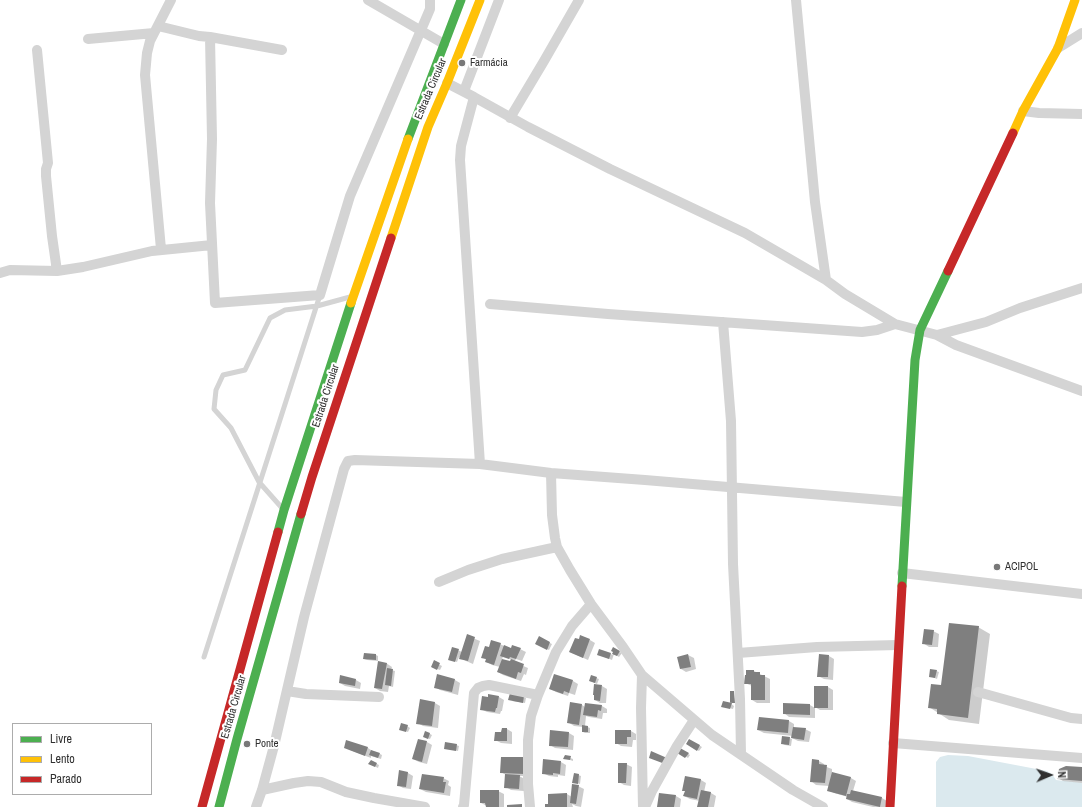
<!DOCTYPE html>
<html>
<head>
<meta charset="utf-8">
<style>
	body { margin:0 }
	#map { position:relative; width:1082px; height:807px; overflow:hidden; background:#fff; font-family:"Archivo Narrow",sans-serif }
	canvas { display:block }
	.legend { position:absolute; left:12px; top:723px; width:140px; height:72px; box-sizing:border-box; background:#fff; border:1px solid #acacac; margin:0; padding:5px 7px; list-style:none; font-size:12px; color:#303030 }
	.legend li { display:flex; align-items:center; gap:8px; height:20px }
	.legend b { width:20px; border:1px solid #acacac }
	.north { position:absolute; left:1030px; top:755px; width:40px; height:40px; -webkit-text-stroke:3px #fff; paint-order:stroke; rotate:88deg; font-size:11px; font-weight:700; line-height:16px; text-align:center; color:#303030 }
	.north::after { content:''; display:block; margin:auto; width:14px; height:18px; background:#303030; clip-path:polygon(50% 0,100% 100%,50% 72%,0 100%) }
</style>
</head>
<body>
<div id="map">
<canvas width="1082" height="807"></canvas>
<ul class="legend">
<li><b style="height:5px;background:#4caf50"></b>Livre</li>
<li><b style="height:5px;background:#ffc107"></b>Lento</li>
<li><b style="height:5px;background:#c62828"></b>Parado</li>
</ul>
<div class="north">N</div>
</div>
<script>
const context = document.querySelector('canvas').getContext('2d');
context.lineJoin = 'round';
function paint(path, color) { context.fillStyle = color; context.fill(path, 'evenodd'); }
const toPath = rows => new Path2D(rows.map(r => 'M' + r).join(''));
function trace(path, color, width, dash) { context.strokeStyle = color; context.lineWidth = width; context.lineCap = dash ? 'butt' : 'round'; context.setLineDash(dash || []); context.stroke(path); }
function label(font, color, halo, rows, align = 'center') {
  context.font = font + ' "Archivo Narrow",sans-serif'; context.lineWidth = 4; context.setLineDash([]); context.textBaseline = 'middle'; context.strokeStyle = halo; context.fillStyle = color; for (const [text, x, y, turn = 0] of rows) {
    context.save(); context.translate(x, y); context.rotate((+turn || 0) * Math.PI / 180); context.textAlign = isNaN(turn) ? turn : align; if (halo) context.strokeText(text, 0, 0); context.fillText(text, 0, 0); context.restore();
  }
}
const water = toPath([
	[948,755,968,756,1047,771,1052,774,1056,780,1082,783,1082,807,936,807,936,762,940,757]
]);
const shadow = toPath([
	[978,627,990,634,979,724,949,720,929,707],
	[933,631,939,634,938,647,929,647,923,643],
	[468,636,480,641,473,664,466,661,459,657,457,662,451,660,453,648,462,652],
	[539,638,552,644,549,650,536,644],
	[590,640,595,643,588,660,570,652],
	[500,644,512,650,520,649,526,652,522,661,516,659,514,662,528,668,526,675,524,674,521,681,503,675,498,672,500,667,492,665,487,662,487,660,482,657,489,648],
	[503,656,512,660,511,663,502,660],
	[613,649,622,653,619,657,614,654,612,660,600,655,600,650,613,655,614,652],
	[365,654,376,655,378,656,378,661,367,660,364,659],
	[688,655,694,658,696,669,686,672,681,669],
	[829,656,834,659,833,680,824,679,818,676],
	[434,662,442,666,440,670,432,667],
	[386,663,392,667,391,670,395,671,393,687,389,686,388,692,380,691,375,688],
	[754,671,770,679,770,703,757,703,752,700,752,686,745,683],
	[936,671,939,672,937,679,930,676],
	[555,675,573,681,578,684,575,695,569,693,568,696,556,692,550,689],
	[438,676,455,680,460,683,458,695,440,690,435,687],
	[341,677,356,680,361,683,360,689,345,686,340,683],
	[596,678,599,679,597,684,590,681],
	[602,686,607,689,606,703,600,703,595,700],
	[815,687,828,687,833,690,833,710,820,710,815,707,815,718,789,717,784,713,810,705,815,708],
	[499,697,504,700,502,711,501,711,500,714,487,712,481,709,488,698],
	[524,697,526,698,525,703,512,701],
	[420,701,435,703,440,706,438,728,423,726,418,723],
	[571,704,582,705,585,707,585,704,602,706,607,709,607,713,603,713,602,719,589,717,586,716,585,726,590,728,590,733,585,733,583,732,583,727,574,726,568,722],
	[731,704,734,706,733,709,725,707],
	[789,721,794,724,794,728,805,729,811,732,809,742,798,741,792,738,793,736,764,733,758,730],
	[407,726,410,728,408,732,402,730],
	[503,729,507,729,512,732,512,744,501,743,495,740,502,733],
	[631,731,636,734,636,740,633,740,632,747,621,746,616,743],
	[426,732,432,735,430,739,426,738],
	[569,733,574,736,573,750,555,748,550,745],
	[789,738,792,739,791,746,785,745,783,744],
	[419,740,427,742,432,745,427,764,419,762,413,759],
	[690,740,702,747,699,751,687,744],
	[347,742,368,748,374,752,380,754,382,755,381,759,371,756,371,758,350,750,345,747],
	[456,745,459,746,458,751,445,748],
	[681,749,690,755,688,758,679,752],
	[565,756,573,759,573,761,564,758],
	[502,758,529,776,519,776,525,779,524,791,511,790,506,787,506,775,501,772],
	[371,761,379,765,378,768,370,764],
	[813,761,819,761,824,764,824,766,832,769,832,773,851,778,856,781,853,791,882,798,887,801,886,807,873,807,852,802,847,799,848,797,834,793,828,790,829,786,816,785,811,781],
	[561,762,566,765,565,776,558,775,558,777,549,776,543,773],
	[626,764,632,767,631,786,624,785,619,782],
	[1082,768,1082,783,1063,781,1058,778],
	[400,771,408,773,413,776,411,789,403,788,398,785],
	[575,774,581,776,580,784,573,782],
	[686,777,701,780,706,783,704,792,711,793,716,796,714,807,699,807,700,801,690,799,684,796,686,791,683,790],
	[443,778,449,781,448,785,451,787,450,796,426,792,420,789],
	[578,786,584,789,581,807,576,806,572,804,573,807,546,807,549,805,549,795,567,794,572,797],
	[498,791,504,794,504,807,487,807,487,806,481,803],
	[660,794,676,796,681,799,680,807,658,807]
]);
const building = toPath([
	[949,623,979,626,968,718,937,714,937,709,928,708,931,684,941,685],
	[924,629,934,630,932,645,922,644],
	[467,634,475,637,468,661,459,659],
	[580,635,590,639,583,658,569,652,575,638,579,639],
	[539,636,550,642,547,650,535,644],
	[491,640,501,643,494,665,485,662,486,659,481,658,485,646,489,647],
	[504,645,511,648,512,645,521,648,516,659,510,657,509,659,500,656],
	[452,647,459,649,455,662,448,660],
	[613,647,620,651,617,656,612,654,613,652,611,651],
	[599,649,611,653,609,659,597,655],
	[364,653,376,654,376,660,363,659],
	[688,654,691,667,680,669,677,657],
	[819,654,829,655,828,677,817,677],
	[502,659,510,661,511,659,524,664,521,673,518,672,516,679,497,672],
	[434,660,440,663,437,670,431,667],
	[378,661,387,663,382,689,374,688],
	[387,668,393,669,391,686,385,685],
	[930,669,937,670,935,678,929,677],
	[746,670,754,670,754,672,760,672,760,675,765,675,765,700,751,700,751,684,744,684,745,675,746,675],
	[437,674,455,679,452,692,434,688],
	[554,674,573,680,569,693,564,691,563,694,549,689],
	[340,675,356,679,355,686,339,683],
	[591,675,597,677,595,683,589,681],
	[594,684,602,685,600,701,594,700,594,695,593,695],
	[814,686,828,686,828,708,814,708],
	[730,691,734,691,735,703,730,703],
	[510,693,524,696,523,703,508,700],
	[488,694,499,696,497,708,496,708,495,712,480,710,482,696,488,697],
	[420,699,435,702,432,726,416,724],
	[723,701,732,703,730,709,721,707],
	[570,702,582,704,579,725,567,723],
	[585,703,602,705,601,711,598,710,597,717,583,715],
	[783,703,810,704,810,715,783,714],
	[759,717,789,720,788,733,757,730],
	[401,723,408,725,406,732,399,730],
	[582,725,588,726,588,732,582,732],
	[793,727,806,728,804,740,791,738],
	[502,728,507,728,507,741,494,741,495,732,501,732],
	[550,730,569,732,568,747,549,746],
	[615,730,631,730,631,737,627,737,627,744,615,744],
	[425,731,430,733,428,739,423,737],
	[782,736,790,737,789,745,781,744],
	[418,739,427,741,422,762,412,759],
	[689,739,700,745,697,751,686,744],
	[346,740,368,747,365,756,344,748],
	[445,742,457,744,456,751,444,749],
	[680,748,689,753,685,758,677,753],
	[371,750,380,753,378,758,369,755],
	[651,751,667,758,665,764,649,758],
	[565,755,571,756,570,760,563,759],
	[501,757,524,757,524,774,500,773],
	[543,759,561,761,560,774,553,773,553,775,542,774],
	[812,759,819,760,819,764,827,765,825,783,810,782],
	[371,760,377,763,375,767,368,764],
	[618,763,627,763,626,783,618,783],
	[1066,766,1082,767,1082,781,1057,779,1059,769],
	[399,770,408,772,406,787,397,786],
	[832,772,851,777,846,796,827,791],
	[574,773,579,774,578,784,572,783],
	[422,774,444,777,443,782,446,782,444,793,419,789],
	[505,774,520,775,519,789,504,788],
	[685,776,701,779,697,799,683,796,685,791,682,791],
	[572,784,579,785,576,804,570,803],
	[480,790,499,790,499,807,486,807,485,803,480,803],
	[701,790,711,792,708,807,697,807],
	[851,790,882,797,880,807,846,799,847,794,850,794],
	[567,793,567,807,545,807,545,804,548,804,548,794],
	[659,793,676,795,674,807,657,807],
	[522,804,522,807,507,807,507,805]
]);
const lane = toPath([
	[282,508,259,482,231,428,214,409,216,390,223,375,245,370,270,318,285,310,317,306,350,297],
	[204,657,320,295]
]);
const street = toPath([
	[368,0,444,44],
	[796,0,815,202,826,280],
	[158,26,199,36,210,37,212,139,210,203,215,303,320,295,350,196,430,9,430,0],
	[210,37,282,50],
	[88,39,154,33],
	[1058,48,1082,33],
	[37,50,48,163,46,169,46,176,52,236,57,271],
	[447,83,474,97,528,127,610,169,745,233,826,280,845,294,895,324,937,335,986,322,1020,308,1082,288],
	[464,91,499,0],
	[474,97,461,146,460,160,480,464],
	[1023,111,1039,113,1082,114],
	[510,118,544,61,579,0],
	[161,249,145,75,147,53,150,41,171,0],
	[0,273,10,270,57,271,83,267,152,251,212,245],
	[490,304,608,314,862,332,877,330,895,324],
	[723,322,731,421,733,564,740,699,741,754],
	[937,335,956,345,1082,391],
	[551,473,552,515,555,538,557,547,570,570,591,604,623,647,642,675,712,735,793,790,823,807],
	[902,573,1082,594],
	[439,582,468,570,502,559,557,547],
	[738,653,817,647,898,645],
	[642,675,641,708,643,807],
	[287,691,306,694,379,697],
	[978,692,1071,718,1082,719],
	[893,743,1082,758],
	[262,790,294,783,308,781,321,782,346,792,374,798,425,807],
	[256,807,262,790,274,746,304,617,344,469,348,461,355,460,480,464,551,473,645,480,906,502],
	[463,807,464,805,468,760,474,693,478,688,483,686,489,685,538,695],
	[530,807,528,784,528,740,531,716,538,695,556,652,572,626,591,604],
	[645,807,652,791,677,746,694,720]
]);
const fast = toPath([
	[408,139,461,0],
	[278,532,284,510,351,303],
	[902,586,915,360,920,330,948,271],
	[219,807,237,739,301,514]
]);
const slow = toPath([
	[1013,133,1023,111,1058,48,1075,0],
	[391,238,428,127,447,83,480,0],
	[351,303,408,139]
]);
const jam = toPath([
	[948,271,1013,133],
	[301,514,312,477,391,238],
	[202,807,278,532],
	[890,807,902,586]
]);
const markers = [
	[462,63,4,"#787878"],
	[997,567,4,"#787878"],
	[247,744,4,"#787878"]
];
const poiNames = [
	["Farmácia",470,63],
	["ACIPOL",1005,567],
	["Ponte",255,744]
];
const streetNames = [
	["Estrada Circular",431,89,-67],
	["Estrada Circular",326,396,-72],
	["Estrada Circular",234,707,-74]
];
paint(water, '#dbe9ee');
paint(shadow, '#0003');
paint(building, '#7f7f7f');
trace(lane, '#d4d4d4', 5);
trace(street, '#d4d4d4', 10);
trace(fast, '#4caf50', 9);
trace(slow, '#ffc107', 9);
trace(jam, '#c62828', 9);
for (const [x, y, r, color] of markers) { const dot = new Path2D(); dot.arc(x, y, r, 0, 2 * Math.PI); context.fillStyle = color; context.fill(dot); trace(dot, '#fff', 1.5); }
label('11px', '#303030', '#fff', poiNames, 'left');
label('11px', '#303030', '#fff', streetNames);
</script>
</body>
</html>
